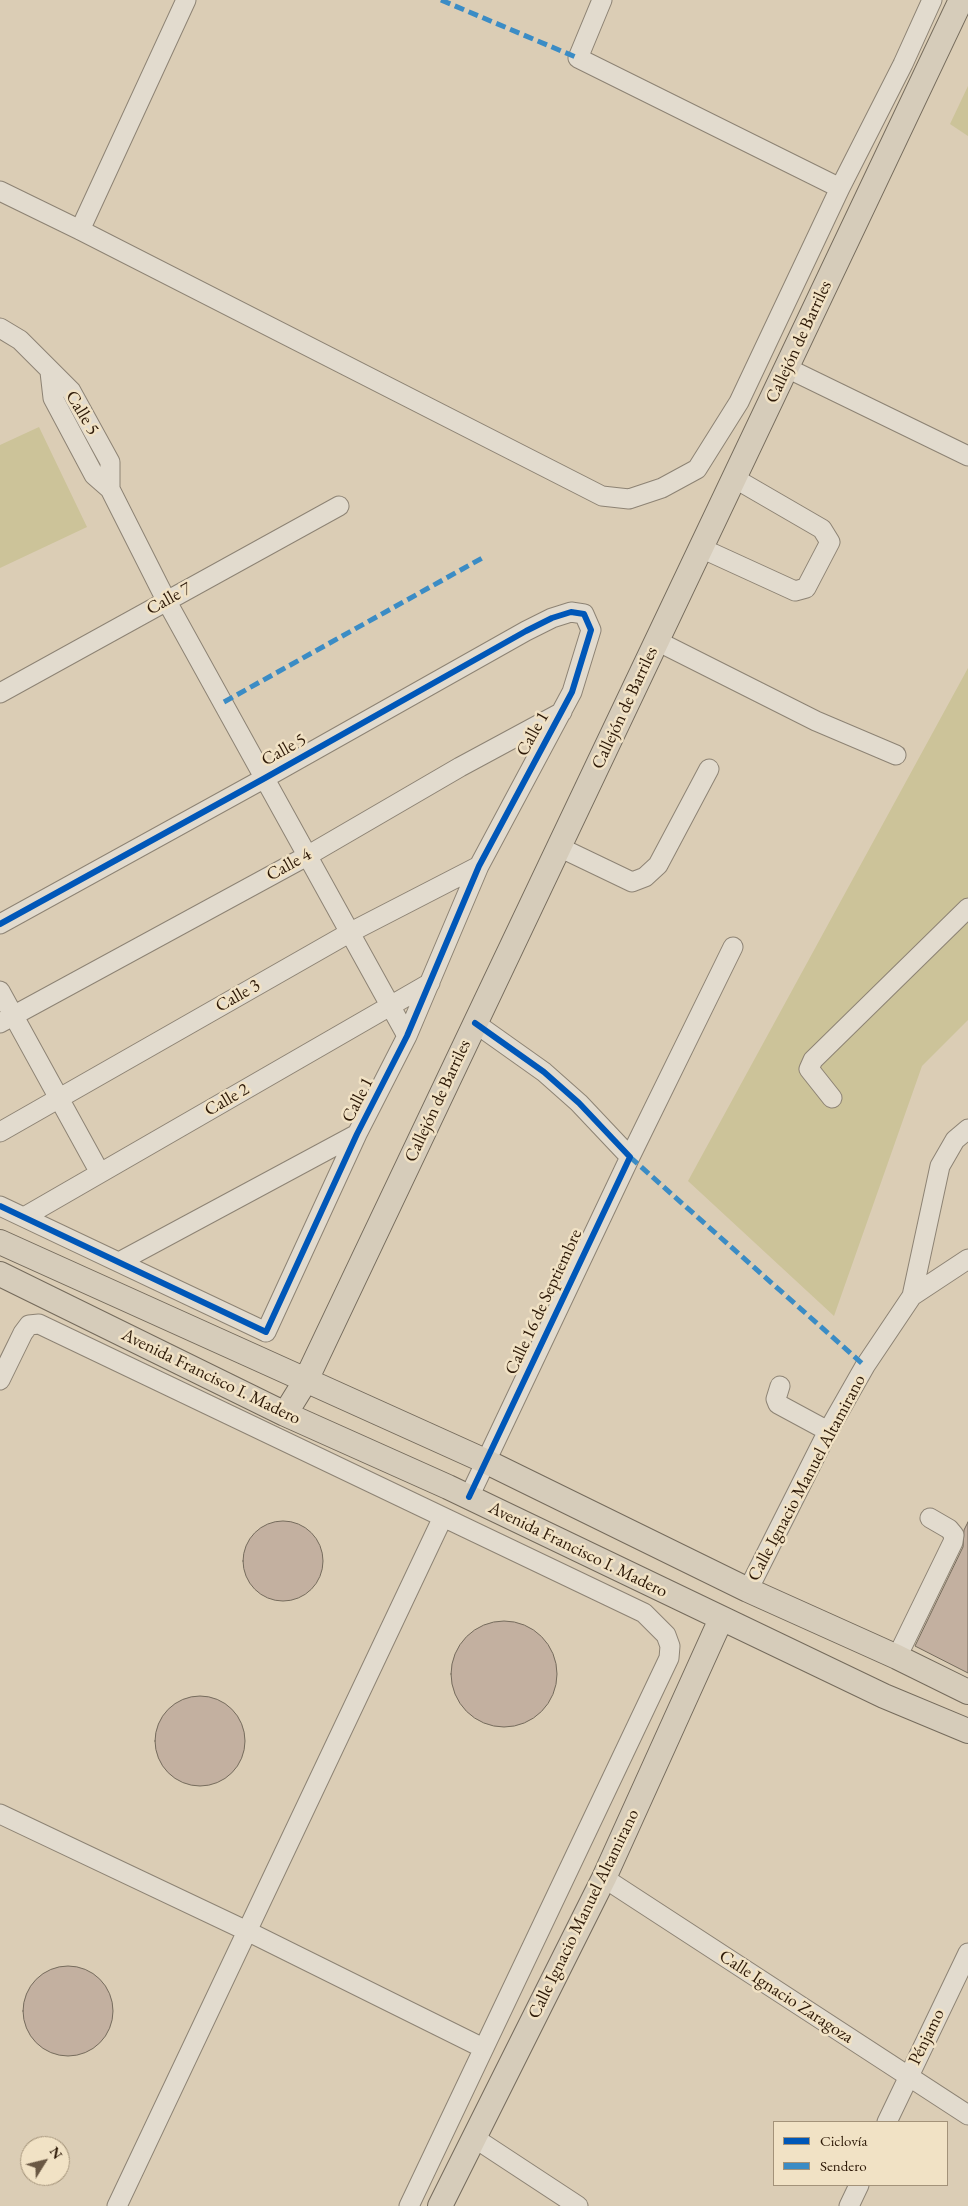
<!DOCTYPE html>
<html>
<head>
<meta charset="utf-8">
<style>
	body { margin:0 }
	#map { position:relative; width:968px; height:2206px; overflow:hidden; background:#dbcdb5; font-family:"EB Garamond",serif }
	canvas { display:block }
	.legend { position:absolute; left:773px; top:2121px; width:175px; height:65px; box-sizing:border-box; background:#f1e2c5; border:1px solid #a39279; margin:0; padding:6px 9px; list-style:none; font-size:15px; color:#2d1907 }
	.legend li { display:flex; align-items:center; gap:10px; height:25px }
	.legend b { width:25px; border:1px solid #a39279 }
	.north { position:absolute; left:20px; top:2136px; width:50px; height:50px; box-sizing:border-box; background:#f1e2c5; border:1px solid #a39279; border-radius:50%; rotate:54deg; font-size:14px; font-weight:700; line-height:20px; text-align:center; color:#2d1907 }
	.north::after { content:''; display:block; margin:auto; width:18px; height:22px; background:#6a5844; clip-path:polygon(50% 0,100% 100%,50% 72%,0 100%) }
</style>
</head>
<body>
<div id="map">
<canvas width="968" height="2206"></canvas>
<ul class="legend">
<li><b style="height:6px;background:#0057b8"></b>Ciclovía</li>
<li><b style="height:6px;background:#3b8cc5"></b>Sendero</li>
</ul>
<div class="north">N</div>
</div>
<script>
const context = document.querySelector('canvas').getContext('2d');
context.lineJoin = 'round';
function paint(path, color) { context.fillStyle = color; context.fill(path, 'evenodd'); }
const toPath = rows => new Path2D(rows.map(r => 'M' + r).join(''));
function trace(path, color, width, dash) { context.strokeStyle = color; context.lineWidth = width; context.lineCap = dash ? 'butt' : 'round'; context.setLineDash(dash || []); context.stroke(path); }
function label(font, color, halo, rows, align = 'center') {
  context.font = font + ' "EB Garamond",serif'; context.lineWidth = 5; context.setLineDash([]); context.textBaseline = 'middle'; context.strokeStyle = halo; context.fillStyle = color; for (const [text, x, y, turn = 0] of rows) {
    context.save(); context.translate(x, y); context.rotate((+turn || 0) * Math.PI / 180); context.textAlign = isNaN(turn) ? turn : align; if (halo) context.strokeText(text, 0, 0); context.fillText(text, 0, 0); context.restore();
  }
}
const green = toPath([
	[968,86,968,136,950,124],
	[39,427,87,527,0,568,0,445],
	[968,668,968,1020,922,1066,834,1316,688,1181]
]);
const building = toPath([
	'243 1561a40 40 0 1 1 80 0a40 40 0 1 1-80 0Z',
	[968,1522,968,1673,915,1646,963,1547,964,1530,968,1522],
	'451 1674a53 53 0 1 1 106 0a53 53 0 1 1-106 0Z',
	'155 1741a45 45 0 1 1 90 0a45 45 0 1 1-90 0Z',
	'23 2011a45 45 0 1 1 90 0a45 45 0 1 1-90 0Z'
]);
const minor = toPath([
	[602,0,578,58,840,188],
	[0,191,80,230,602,496,629,499,662,488,697,469,739,402,840,188,903,64,932,0],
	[80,230,186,0],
	[0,328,20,340,71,391,110,462,110,489],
	[787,368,968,456],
	[50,372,53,398,94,475,110,489,166,600,407,1036],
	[701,548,795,591,806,588,830,542,822,529,734,478],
	[657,641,816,721,896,755],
	[0,693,339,506],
	[559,847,632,882,645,877,658,865,709,769],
	[0,924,265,778,526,631,552,618,571,612,584,614,591,630,572,692,479,866,407,1036,357,1134,266,1332,0,1206],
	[0,991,100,1173],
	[0,1023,307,856,460,767,562,712],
	[475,1023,544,1072,579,1103,630,1157],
	[832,1098,809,1069,813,1060,968,908],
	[0,1132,349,933,479,866],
	[24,1217,430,983],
	[119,1262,357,1134],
	[912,1296,968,1259],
	[0,1380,23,1333,29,1325,39,1324,644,1613,666,1635,670,1646,669,1658,409,2206],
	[780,1386,776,1399,778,1404,828,1431],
	[469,1497,630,1157,733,947],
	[748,1590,828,1431,865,1366,912,1296,940,1166,955,1140,968,1129],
	[897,1657,953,1542,954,1535,949,1529,930,1518],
	[0,1814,247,1931,483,2048],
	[604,1878,968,2115],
	[887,2122,968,1953],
	[473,2137,578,2206],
	[117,2206,443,1517],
	[849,2206,859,2185]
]);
const major = toPath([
	[0,1242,485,1461,748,1590,897,1657,968,1692],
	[0,1274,285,1414,448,1487,884,1696,968,1731],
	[285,1414,306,1380,961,0],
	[440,2206,604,1878,721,1619]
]);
const quiet = toPath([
	[441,0,578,58],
	[224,702,484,557],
	[630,1157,865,1366]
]);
const cycleway = toPath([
	[0,924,265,778,526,631,552,618,571,612,584,614,591,630,572,692,479,866,407,1036,357,1134,266,1332,0,1206],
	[469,1497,630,1157,579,1103,544,1072,475,1023]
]);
const streetNames = [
	["Callejón de Barriles",799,342,-65],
	["Calle 5",82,413,59],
	["Calle 7",169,599,-29],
	["Callejón de Barriles",625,708,-65],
	["Calle 1",533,734,-61],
	["Calle 5",284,750,-29],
	["Calle 4",289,865,-29],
	["Calle 3",238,996,-30],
	["Calle 2",227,1100,-30],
	["Calle 1",358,1100,-63],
	["Callejón de Barriles",438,1101,-65],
	["Calle 16 de Septiembre",544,1302,-65],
	["Avenida Francisco I. Madero",211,1377,26],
	["Calle Ignacio Manuel Altamirano",807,1478,-62],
	["Avenida Francisco I. Madero",578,1550,26],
	["Calle Ignacio Manuel Altamirano",584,1914,-64],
	["Calle Ignacio Zaragoza",786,1997,33],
	["Pénjamo",927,2037,-64]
];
paint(green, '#ccc399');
paint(building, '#c3b0a0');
trace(building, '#756b5c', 1);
trace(minor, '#8d8374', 21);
trace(major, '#756b5c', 26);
trace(minor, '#e2dbce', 19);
trace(major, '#d6ccba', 24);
trace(quiet, '#3b8cc5', 5, [10, 5]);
trace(cycleway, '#0057b8', 6);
label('18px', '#2d1907', '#f1e2c5', streetNames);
</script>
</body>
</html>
